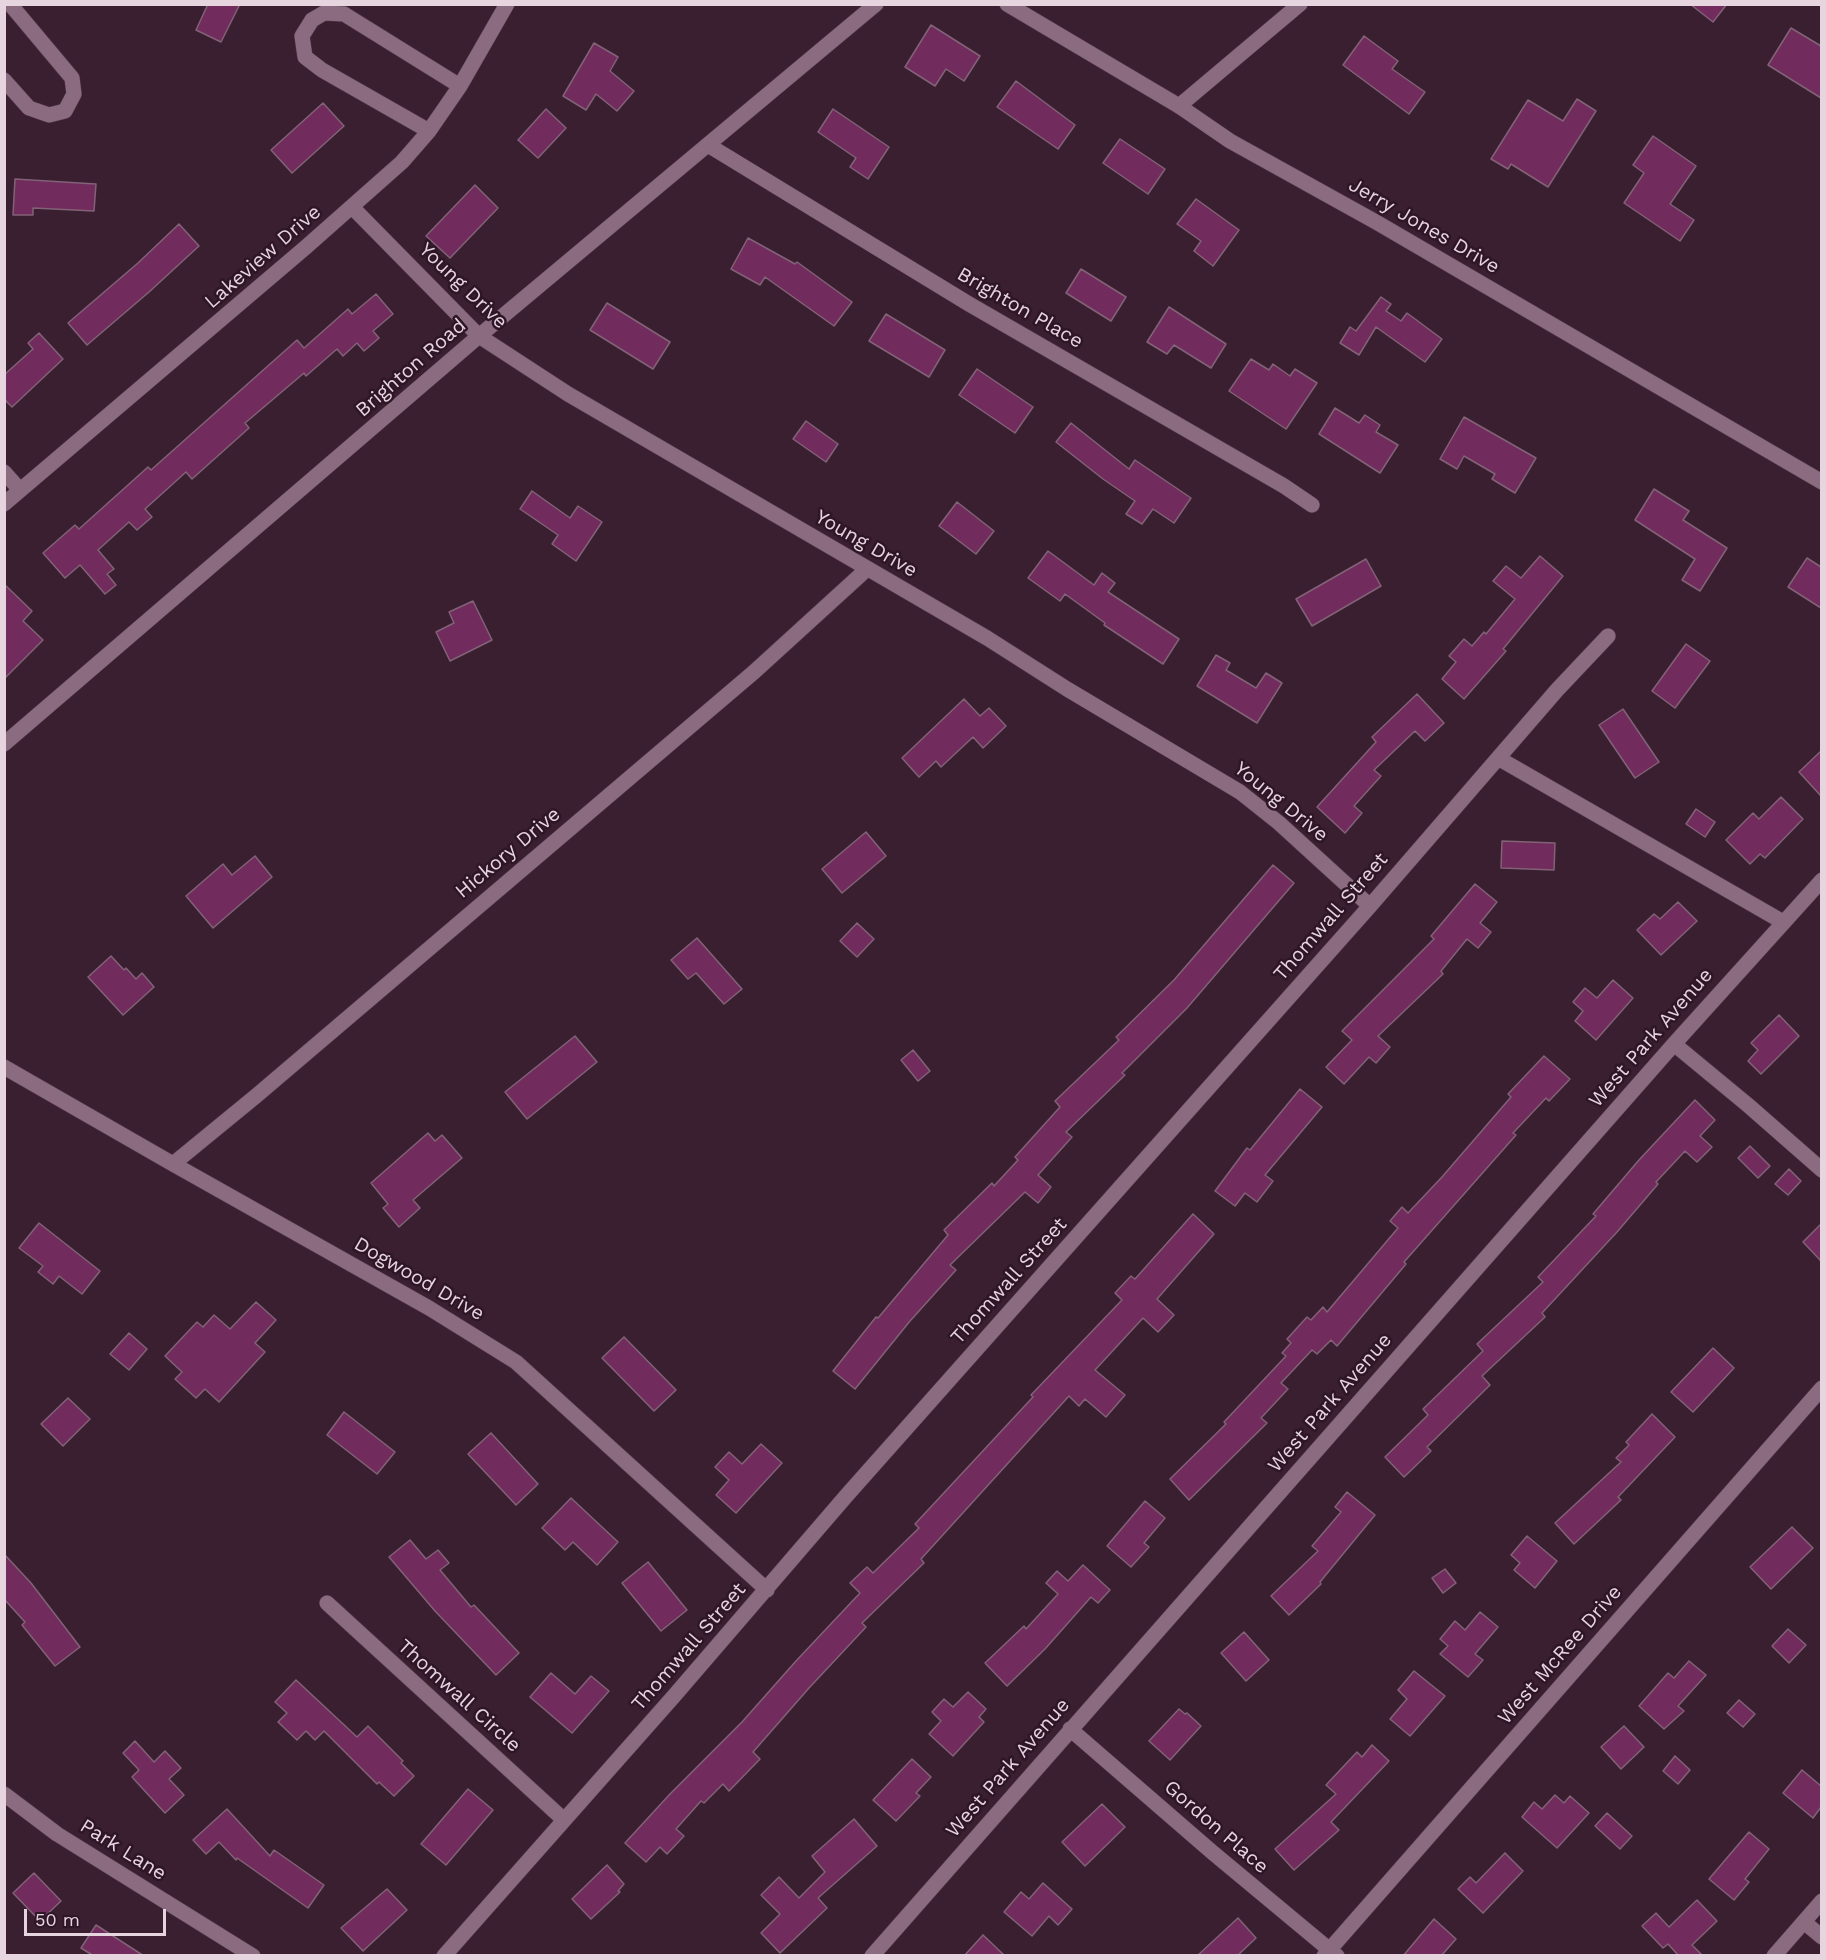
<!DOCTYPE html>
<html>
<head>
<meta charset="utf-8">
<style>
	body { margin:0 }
	#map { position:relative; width:1826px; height:1960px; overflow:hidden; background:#3a1f31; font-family:"Work Sans",sans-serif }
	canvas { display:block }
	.frame { position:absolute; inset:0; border:6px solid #e6d4df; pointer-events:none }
	.scale { position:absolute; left:24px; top:1909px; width:142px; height:27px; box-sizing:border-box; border:3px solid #e6d4df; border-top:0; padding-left:8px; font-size:18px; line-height:21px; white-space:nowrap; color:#e6d4df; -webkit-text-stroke:4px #2f1627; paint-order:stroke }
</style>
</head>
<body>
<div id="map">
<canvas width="1826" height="1960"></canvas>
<div class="frame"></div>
<div class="scale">50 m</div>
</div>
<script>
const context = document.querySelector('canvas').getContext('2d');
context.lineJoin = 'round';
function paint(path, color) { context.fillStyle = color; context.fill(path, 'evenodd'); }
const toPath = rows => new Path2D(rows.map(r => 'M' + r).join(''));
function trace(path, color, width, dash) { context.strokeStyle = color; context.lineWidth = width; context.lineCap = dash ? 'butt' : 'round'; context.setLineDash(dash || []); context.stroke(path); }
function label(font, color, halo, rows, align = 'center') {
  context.font = font + ' "Work Sans",sans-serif'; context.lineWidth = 5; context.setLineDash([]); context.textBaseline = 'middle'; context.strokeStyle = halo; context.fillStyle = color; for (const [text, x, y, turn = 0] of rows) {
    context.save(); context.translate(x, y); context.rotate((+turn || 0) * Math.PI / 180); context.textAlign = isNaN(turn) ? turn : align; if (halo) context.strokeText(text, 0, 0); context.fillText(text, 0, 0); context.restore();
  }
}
const building = toPath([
	[208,4,240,4,221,42,196,30,208,4],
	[1690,4,1727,4,1713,22,1690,4],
	[931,25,980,56,964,81,946,69,935,86,905,67,931,25],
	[1791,28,1821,46,1821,98,1768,65,1791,28],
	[1364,36,1398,61,1392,69,1425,92,1409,114,1343,65,1364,36],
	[594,43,618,57,610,71,634,91,617,111,596,94,586,110,563,96,594,43],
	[1016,81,1075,125,1058,149,997,107,1016,81],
	[1577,99,1596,111,1548,187,1511,164,1508,169,1491,159,1528,100,1563,121,1577,99],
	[323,103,344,126,292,173,271,150,323,103],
	[546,109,566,128,538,158,518,140,546,109],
	[833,109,889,147,868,179,850,167,856,158,818,132,833,109],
	[1653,136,1696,166,1670,204,1694,220,1680,241,1624,203,1644,173,1633,165,1653,136],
	[1120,139,1165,169,1148,194,1103,163,1120,139],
	[15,179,96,184,94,211,33,208,33,215,13,215,15,179],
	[475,185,498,208,450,258,426,236,475,185],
	[1196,199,1239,230,1213,266,1194,251,1201,241,1177,224,1196,199],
	[179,224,199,246,149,292,87,345,68,323,138,263,179,224],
	[748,238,795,264,797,262,852,302,834,326,765,277,760,285,731,269,748,238],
	[1081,269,1126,297,1111,321,1066,293,1081,269],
	[376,294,393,314,373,331,379,338,364,351,357,343,343,356,337,349,306,376,304,373,245,423,249,428,192,479,186,472,145,509,152,517,137,530,129,522,98,550,114,569,107,574,116,585,105,594,80,565,65,578,43,553,75,525,79,529,148,467,151,470,297,340,304,348,348,309,352,314,376,294],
	[1381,297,1391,304,1386,311,1401,321,1407,313,1442,339,1425,362,1376,327,1359,355,1340,343,1350,327,1356,331,1381,297],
	[607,303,670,342,653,369,590,330,607,303],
	[1169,307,1226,344,1211,368,1174,345,1167,354,1147,342,1169,307],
	[886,314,945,350,929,377,869,341,886,314],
	[39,333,63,359,12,407,4,399,4,375,33,349,28,343,39,333],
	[1251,359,1269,370,1273,364,1290,376,1295,369,1317,383,1286,429,1229,391,1251,359],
	[977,369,1033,407,1015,433,959,395,977,369],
	[1335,408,1359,423,1365,415,1380,425,1376,432,1398,445,1380,473,1319,434,1335,408],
	[1464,417,1536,458,1515,493,1492,479,1495,474,1464,456,1457,469,1440,459,1464,417],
	[806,421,838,444,826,462,793,439,806,421],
	[1071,423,1129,469,1135,460,1191,498,1174,523,1153,509,1142,524,1126,514,1135,501,1103,479,1056,442,1071,423],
	[1654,489,1689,511,1683,520,1727,548,1700,591,1682,580,1695,559,1635,520,1654,489],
	[532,491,570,518,578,506,602,522,576,561,552,544,558,535,520,509,532,491],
	[957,502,994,531,976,554,939,526,957,502],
	[1048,551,1094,585,1102,573,1115,583,1108,592,1179,639,1163,664,1104,625,1105,623,1065,594,1060,601,1028,578,1048,551],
	[1540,556,1563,576,1503,649,1506,651,1464,699,1442,679,1456,662,1449,656,1464,639,1472,646,1484,632,1486,634,1515,599,1493,581,1506,566,1521,578,1540,556],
	[1807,558,1821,567,1821,608,1788,587,1807,558],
	[1366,559,1381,586,1312,626,1296,599,1366,559],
	[4,584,32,611,23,621,43,640,4,679,4,584],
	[473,601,492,640,450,661,436,632,454,623,449,612,473,601],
	[1686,644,1710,661,1675,708,1652,691,1686,644],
	[1216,655,1230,663,1226,670,1256,688,1266,673,1282,683,1257,723,1197,686,1216,655],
	[1417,694,1444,723,1425,741,1415,731,1374,770,1381,776,1354,806,1362,813,1345,833,1317,807,1376,742,1372,737,1417,694],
	[964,699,980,716,989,708,1006,726,983,748,973,737,941,767,936,761,919,777,902,758,964,699],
	[1623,709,1659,762,1635,778,1599,725,1623,709],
	[1821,751,1821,796,1799,772,1821,751],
	[1781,797,1803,819,1765,858,1760,854,1750,864,1726,840,1753,813,1759,819,1781,797],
	[1696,809,1715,822,1705,837,1686,824,1696,809],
	[866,832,886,856,842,893,822,869,866,832],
	[1502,841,1555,843,1554,870,1501,868,1502,841],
	[255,856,272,877,213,928,186,896,223,864,232,875,255,856],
	[1273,865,1294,883,1187,1008,1122,1073,1125,1075,1066,1132,1072,1137,1038,1175,1051,1187,1038,1203,1025,1192,950,1265,956,1270,910,1321,855,1389,833,1371,876,1317,878,1318,948,1235,944,1230,992,1183,994,1186,1018,1160,1015,1157,1060,1107,1055,1101,1119,1040,1116,1037,1174,980,1273,865],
	[1475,884,1497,902,1480,923,1491,932,1478,948,1467,939,1441,971,1443,974,1378,1036,1390,1047,1376,1063,1369,1057,1344,1084,1326,1067,1352,1040,1342,1031,1434,939,1431,936,1475,884],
	[1678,902,1697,921,1661,955,1637,930,1654,914,1660,919,1678,902],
	[857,923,874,939,857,957,840,941,857,923],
	[697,938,742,989,724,1004,696,973,688,979,671,960,697,938],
	[111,956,124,970,126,968,136,979,142,973,154,987,123,1015,88,977,111,956],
	[1613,980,1633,998,1596,1040,1575,1021,1583,1011,1573,1002,1585,988,1597,998,1613,980],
	[1779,1015,1799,1036,1761,1074,1748,1061,1758,1050,1751,1043,1779,1015],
	[575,1036,597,1062,527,1119,505,1092,575,1036],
	[913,1050,930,1071,918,1081,901,1060,913,1050],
	[1544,1056,1570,1079,1549,1101,1546,1098,1513,1133,1516,1135,1404,1262,1406,1264,1337,1346,1331,1340,1317,1354,1312,1350,1281,1383,1288,1389,1261,1418,1267,1423,1189,1500,1170,1479,1226,1424,1224,1422,1286,1356,1282,1353,1291,1343,1287,1339,1307,1317,1311,1320,1323,1307,1327,1312,1398,1228,1390,1221,1402,1207,1408,1213,1442,1177,1511,1097,1508,1094,1544,1056],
	[1300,1089,1322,1107,1265,1175,1273,1181,1257,1202,1245,1193,1235,1206,1215,1191,1247,1148,1250,1150,1300,1089],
	[1695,1100,1715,1120,1700,1136,1712,1147,1697,1162,1685,1151,1656,1182,1658,1184,1617,1232,1542,1313,1545,1317,1482,1376,1490,1385,1427,1447,1431,1451,1404,1477,1385,1457,1428,1415,1423,1409,1483,1351,1477,1344,1543,1282,1538,1277,1596,1216,1593,1214,1639,1160,1695,1100],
	[428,1133,435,1141,442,1135,462,1158,413,1200,420,1208,399,1227,383,1208,388,1204,371,1183,428,1133],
	[1750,1146,1770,1166,1758,1178,1738,1158,1750,1146],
	[1789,1169,1801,1181,1788,1195,1775,1184,1789,1169],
	[1193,1214,1214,1234,1157,1299,1174,1315,1158,1332,1143,1318,1095,1370,1125,1395,1106,1417,1085,1399,1079,1406,1069,1396,921,1559,924,1563,862,1623,866,1627,809,1688,753,1752,760,1759,729,1791,723,1784,704,1803,701,1801,676,1829,684,1836,667,1854,660,1847,646,1862,625,1843,670,1794,742,1722,796,1661,860,1593,850,1583,867,1567,873,1573,919,1528,915,1524,1033,1397,1031,1395,1122,1300,1115,1293,1131,1276,1135,1279,1193,1214],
	[39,1223,100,1271,82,1294,59,1276,53,1284,38,1272,43,1266,19,1248,39,1223],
	[1821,1224,1821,1261,1803,1242,1821,1224],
	[256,1302,276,1320,255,1343,265,1352,219,1402,205,1389,196,1398,175,1379,182,1372,165,1356,197,1322,203,1327,214,1315,230,1329,256,1302],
	[129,1333,147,1349,129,1370,110,1354,129,1333],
	[624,1337,676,1390,654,1411,602,1358,624,1337],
	[1713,1348,1734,1368,1693,1412,1671,1392,1713,1348],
	[68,1398,90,1419,63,1446,41,1424,68,1398],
	[344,1412,395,1452,377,1474,327,1435,344,1412],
	[1652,1414,1675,1437,1618,1497,1621,1500,1574,1544,1555,1523,1621,1462,1616,1458,1629,1445,1626,1442,1652,1414],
	[491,1433,538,1484,516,1505,468,1454,491,1433],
	[761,1444,782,1463,736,1513,716,1495,729,1480,715,1467,729,1452,742,1464,761,1444],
	[1347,1492,1375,1515,1320,1582,1321,1584,1289,1615,1271,1596,1318,1551,1312,1546,1341,1512,1335,1507,1347,1492],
	[571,1498,618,1542,597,1565,573,1542,565,1550,542,1528,571,1498],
	[1145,1501,1165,1518,1144,1543,1149,1547,1131,1567,1107,1546,1145,1501],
	[1792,1527,1813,1548,1771,1589,1750,1567,1792,1527],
	[1527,1536,1557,1561,1535,1588,1514,1570,1520,1563,1511,1555,1527,1536],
	[410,1540,426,1559,438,1550,449,1563,440,1570,471,1607,474,1605,519,1653,496,1675,435,1611,389,1557,410,1540],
	[4,1554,31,1583,80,1647,55,1666,22,1625,25,1622,4,1599,4,1554],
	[648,1562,687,1610,661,1631,622,1583,648,1562],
	[1083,1565,1110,1590,1098,1603,1091,1597,1045,1649,1007,1686,985,1663,1024,1626,1026,1629,1058,1594,1046,1583,1057,1571,1068,1581,1083,1565],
	[1445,1569,1456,1583,1443,1593,1432,1578,1445,1569],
	[1480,1612,1498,1627,1475,1654,1483,1660,1468,1677,1440,1654,1448,1646,1440,1639,1455,1621,1465,1630,1480,1612],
	[1788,1629,1806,1645,1789,1663,1772,1646,1788,1629],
	[1244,1632,1269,1660,1246,1681,1221,1653,1244,1632],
	[1689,1661,1706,1675,1678,1706,1684,1711,1664,1729,1639,1706,1668,1673,1674,1678,1689,1661],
	[1414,1671,1445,1696,1410,1736,1390,1719,1407,1699,1398,1690,1414,1671],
	[551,1673,575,1694,591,1676,609,1691,572,1733,530,1697,551,1673],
	[296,1680,357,1737,368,1726,403,1761,401,1763,414,1776,394,1796,379,1782,377,1784,324,1731,315,1740,306,1731,297,1740,278,1722,287,1713,275,1702,296,1680],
	[968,1692,986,1709,979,1717,984,1722,953,1756,929,1734,941,1721,932,1712,944,1699,953,1707,968,1692],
	[1739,1700,1755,1714,1743,1727,1727,1713,1739,1700],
	[1179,1709,1185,1714,1187,1713,1201,1726,1170,1760,1149,1741,1179,1709],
	[1624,1726,1644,1747,1621,1769,1601,1747,1624,1726],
	[135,1741,154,1762,165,1751,181,1768,169,1779,184,1795,165,1813,132,1777,139,1770,123,1753,135,1741],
	[1372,1745,1389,1761,1331,1822,1339,1830,1294,1870,1275,1849,1336,1794,1326,1785,1357,1752,1362,1757,1372,1745],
	[1675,1756,1690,1770,1678,1784,1663,1771,1675,1756],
	[912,1759,931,1777,916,1793,920,1796,896,1821,873,1800,912,1759],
	[1802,1770,1821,1786,1821,1807,1813,1818,1783,1793,1802,1770],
	[468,1789,493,1810,446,1865,421,1844,468,1789],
	[1555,1795,1564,1803,1570,1796,1589,1813,1557,1848,1522,1817,1534,1802,1542,1809,1555,1795],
	[1102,1804,1125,1827,1085,1866,1062,1842,1102,1804],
	[227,1809,270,1856,274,1850,324,1885,308,1908,237,1858,236,1860,219,1842,206,1854,193,1840,227,1809],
	[1607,1813,1632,1836,1620,1849,1595,1826,1607,1813],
	[854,1819,877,1846,818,1898,827,1908,780,1953,761,1933,780,1914,761,1895,779,1877,799,1898,825,1872,812,1856,854,1819],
	[1749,1832,1769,1849,1745,1879,1749,1882,1734,1900,1709,1879,1749,1832],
	[1505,1853,1523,1871,1483,1913,1458,1889,1470,1877,1476,1883,1505,1853],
	[607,1865,624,1884,618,1891,620,1892,591,1919,572,1899,607,1865],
	[34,1873,61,1901,40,1921,13,1893,34,1873],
	[1043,1883,1072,1909,1058,1925,1049,1916,1032,1936,1004,1912,1021,1892,1029,1899,1043,1883],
	[387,1889,407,1910,363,1951,341,1928,387,1889],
	[1697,1900,1717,1921,1692,1945,1703,1956,1679,1956,1668,1944,1663,1948,1642,1926,1656,1913,1669,1927,1697,1900],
	[1238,1918,1256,1938,1237,1956,1197,1956,1238,1918],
	[1434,1919,1456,1939,1441,1956,1403,1956,1434,1919],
	[96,1925,144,1956,94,1956,81,1948,96,1925],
	[983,1935,1005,1956,964,1956,983,1935]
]);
const street = toPath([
	[4,80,29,108,49,115,65,111,74,94,72,78,10,4],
	[1179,106,1300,4],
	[429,131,322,70,305,57,302,36,312,20,324,13,344,14,460,86],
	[708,145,969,304,1284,486,1312,505],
	[352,207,479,336,568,394,987,638,1067,689,1240,792,1279,823,1370,906],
	[4,472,20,490],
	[4,504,306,247,402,162,429,131,460,86,507,4],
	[4,744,479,336,876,4],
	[1498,758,1783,922],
	[1674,1044,1749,1106,1822,1170],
	[4,1067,173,1164,429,1308,516,1362,767,1590],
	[173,1164,256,1096,754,672,867,569],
	[327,1603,563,1819],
	[1070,1729,1212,1852,1337,1956],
	[4,1794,57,1834,253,1956],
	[1804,1922,1822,1937],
	[444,1956,674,1696,847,1495,1370,906,1557,690,1608,636],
	[872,1956,1674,1044,1822,880],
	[1324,1956,1822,1388]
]);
const secondary = toPath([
	[1007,4,1179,106,1230,141,1376,222,1822,482],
	[1774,1956,1822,1901]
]);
const streetNames = [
	["Jerry Jones Drive",1424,226,30],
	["Lakeview Drive",263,257,-41],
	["Young Drive",463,286,44],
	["Brighton Place",1020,308,30],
	["Brighton Road",411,368,-41],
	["Young Drive",866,544,30],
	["Young Drive",1281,802,39],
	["Hickory Drive",508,853,-40],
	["Thomwall Street",1331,917,-49],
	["West Park Avenue",1651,1038,-49],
	["Dogwood Drive",419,1279,30],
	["Thomwall Street",1009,1281,-48],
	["West Park Avenue",1330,1403,-49],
	["Thomwall Street",689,1647,-49],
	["West McRee Drive",1560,1655,-49],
	["Thomwall Circle",459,1696,42],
	["West Park Avenue",1008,1768,-49],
	["Gordon Place",1216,1827,41],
	["Park Lane",123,1850,32]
];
paint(building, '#712b5d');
trace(building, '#826276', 1.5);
trace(street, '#533d4c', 16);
trace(secondary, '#533d4c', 16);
trace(street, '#8b6b7f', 15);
trace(secondary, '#8b6b7f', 15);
label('20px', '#e6d4df', '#2f1627', streetNames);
</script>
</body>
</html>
